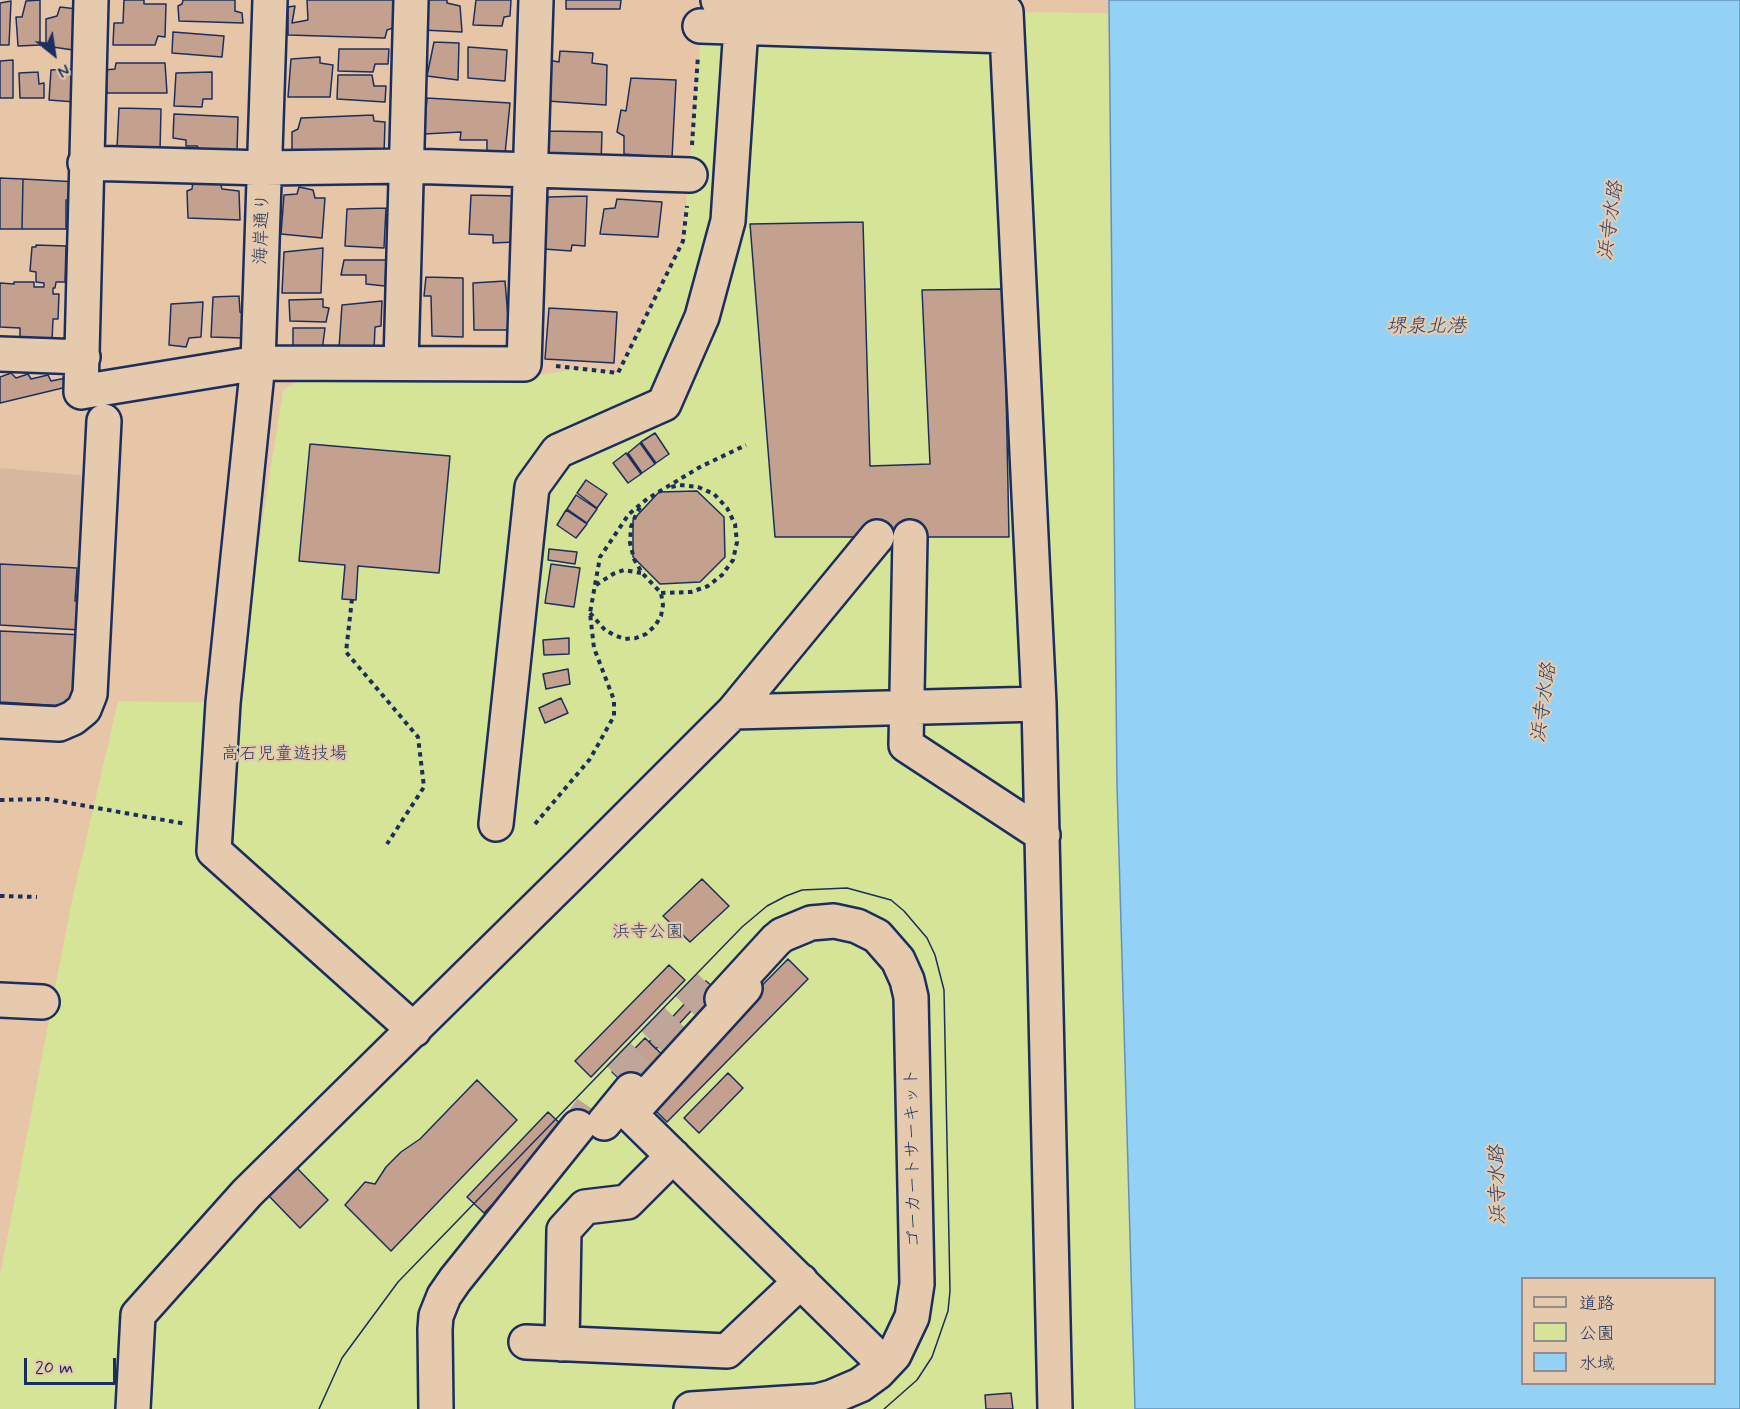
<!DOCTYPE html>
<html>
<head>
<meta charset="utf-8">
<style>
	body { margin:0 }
	#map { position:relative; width:1740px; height:1409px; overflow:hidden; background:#e7c5a7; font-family:Mynerve,"Klee One",sans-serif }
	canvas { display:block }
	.legend { position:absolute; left:1521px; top:1277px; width:195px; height:108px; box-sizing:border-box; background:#e6caad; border:2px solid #958c8d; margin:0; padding:8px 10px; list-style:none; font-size:18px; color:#1b2f5e }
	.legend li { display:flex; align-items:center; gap:12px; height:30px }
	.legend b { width:30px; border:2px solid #958c8d }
	.north { position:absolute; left:24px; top:24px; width:60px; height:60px; -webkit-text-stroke:4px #e6caad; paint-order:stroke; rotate:150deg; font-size:16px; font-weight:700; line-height:24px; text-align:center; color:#1b2f5e }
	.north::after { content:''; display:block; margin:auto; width:21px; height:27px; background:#1b2f5e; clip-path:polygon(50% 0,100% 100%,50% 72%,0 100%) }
	.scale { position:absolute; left:24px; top:1358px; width:92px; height:27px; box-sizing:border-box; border:3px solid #1b2f5e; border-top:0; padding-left:8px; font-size:18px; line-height:21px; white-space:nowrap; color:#1b2f5e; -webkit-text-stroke:4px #e6caad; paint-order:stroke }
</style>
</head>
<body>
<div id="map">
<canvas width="1740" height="1409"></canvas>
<ul class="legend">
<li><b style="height:8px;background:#e6caad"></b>道路</li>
<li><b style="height:16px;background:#d5e497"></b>公園</li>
<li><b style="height:16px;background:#94d2f5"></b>水域</li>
</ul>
<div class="north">N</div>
<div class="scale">20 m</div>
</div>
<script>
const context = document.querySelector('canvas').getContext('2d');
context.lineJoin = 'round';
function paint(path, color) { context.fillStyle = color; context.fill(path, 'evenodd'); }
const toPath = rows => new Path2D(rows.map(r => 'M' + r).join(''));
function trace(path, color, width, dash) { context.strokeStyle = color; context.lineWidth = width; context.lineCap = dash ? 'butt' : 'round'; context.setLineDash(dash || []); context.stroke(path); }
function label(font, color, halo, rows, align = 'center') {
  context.font = font + ' Mynerve,"Klee One",sans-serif'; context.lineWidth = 4.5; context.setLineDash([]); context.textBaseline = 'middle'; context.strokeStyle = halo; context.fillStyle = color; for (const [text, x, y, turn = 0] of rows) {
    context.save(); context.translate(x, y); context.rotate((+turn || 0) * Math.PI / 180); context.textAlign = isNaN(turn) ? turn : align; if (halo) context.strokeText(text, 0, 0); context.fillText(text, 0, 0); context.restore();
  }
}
const built = toPath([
	[0,468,89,476,86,569,0,564]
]);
const green = toPath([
	[704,0,1006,12,1108,13,1117,785,1135,1409,0,1409,0,1276,71,905,118,701,234,703,283,390,303,378,528,377,580,368,618,373,683,241]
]);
const water = toPath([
	[1109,0,1740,0,1740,1409,1135,1409,1117,785,1109,0],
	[1522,1278,1714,1278,1714,1384,1522,1384,1522,1278]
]);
const building = toPath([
	[40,0,40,45,18,46,16,17,22,17,26,1,40,0],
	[124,0,144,0,144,4,166,4,165,37,158,36,155,45,113,45,114,23,123,23,124,0],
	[183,0,235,0,235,11,242,13,243,23,179,21,178,6,182,4,183,0],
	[307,0,393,0,393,28,387,30,385,38,288,35,288,7,295,6,292,23,308,20,307,0],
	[424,0,447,0,447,3,460,6,462,32,423,30,424,0],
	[476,0,511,0,510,16,504,17,502,26,473,25,476,0],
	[566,0,621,0,620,9,566,9,566,0],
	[11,1,9,45,0,45,0,3,11,1],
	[60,7,77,9,73,50,46,46,46,19,57,16,60,7],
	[173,32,224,36,222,57,172,53,173,32],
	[434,42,459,43,458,80,427,76,434,42],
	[468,47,507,50,505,81,468,78,468,47],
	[339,49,389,49,388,64,375,64,373,72,338,71,339,49],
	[560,51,593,53,592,63,607,65,606,105,547,101,548,60,559,62,560,51],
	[320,57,320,63,333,65,330,97,288,97,291,59,320,57],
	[13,60,13,98,0,98,0,61,13,60],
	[116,63,165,63,167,93,107,93,105,70,115,69,116,63],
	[75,69,75,102,49,100,51,70,75,69],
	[38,72,39,84,44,83,44,98,20,98,19,73,38,72],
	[212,72,212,99,203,99,202,107,174,106,176,73,212,72],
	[338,75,372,75,374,86,386,86,385,102,337,99,338,75],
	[631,78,676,80,672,158,624,154,624,136,617,132,621,110,626,111,631,78],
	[427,98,510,103,505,154,487,154,487,140,460,140,461,132,424,134,427,98],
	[119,108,161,109,160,151,117,148,119,108],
	[174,114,238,117,237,152,200,150,197,146,186,146,186,140,173,138,174,114],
	[373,115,374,121,385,122,384,155,292,155,292,132,298,129,301,118,373,115],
	[547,131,602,132,601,164,545,159,547,131],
	[0,178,23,179,22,229,0,229,0,178],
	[23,179,78,182,78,200,66,200,66,229,22,229,23,179],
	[193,181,220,182,222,189,239,191,240,220,188,218,187,191,192,189,193,181],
	[299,187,313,190,315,198,325,198,322,238,281,234,284,195,297,194,299,187],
	[471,195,516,196,515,242,493,243,493,235,469,234,471,195],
	[587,196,585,246,572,245,571,251,544,249,548,197,587,196],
	[617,199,662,202,658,237,600,234,604,209,615,208,617,199],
	[386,208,384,248,345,246,347,209,386,208],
	[863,222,870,466,930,464,922,290,1004,289,1009,537,775,537,750,224,863,222],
	[36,245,66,246,65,282,56,282,55,288,53,288,53,294,59,294,58,319,53,319,52,341,20,340,20,328,0,327,0,283,14,284,14,282,34,282,34,287,44,287,44,283,36,282,36,272,30,271,32,247,36,247,36,245],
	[323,248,321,293,282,293,284,252,323,248],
	[344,260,386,260,385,286,366,284,366,275,341,275,344,260],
	[426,277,463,278,463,337,432,336,431,296,424,296,426,277],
	[505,281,509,330,474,330,473,283,505,281],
	[239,296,240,312,245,314,243,338,211,337,213,297,239,296],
	[323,299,323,307,329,308,326,322,290,321,289,300,323,299],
	[382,301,381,326,375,327,374,351,339,348,342,305,382,301],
	[203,302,201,337,189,338,186,347,169,345,171,304,203,302],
	[549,308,617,312,614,363,545,359,549,308],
	[293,328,325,328,322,351,293,350,293,328],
	[11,373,16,378,28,374,31,379,48,375,51,381,71,377,71,386,0,403,0,377,11,373],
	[655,433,669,454,656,463,641,442,655,433],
	[640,443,655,464,642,473,628,453,640,443],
	[310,444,450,456,439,573,358,566,356,600,342,599,345,565,299,561,310,444],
	[626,453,641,474,628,483,613,463,626,453],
	[586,480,607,494,597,508,577,493,586,480],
	[697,491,724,517,725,557,700,582,660,584,633,557,633,520,659,492,697,491],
	[576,495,597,509,587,523,567,509,576,495],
	[566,510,587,524,576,538,557,525,566,510],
	[549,549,577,552,575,564,548,560,549,549],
	[0,564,77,568,75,601,81,601,80,630,0,625,0,564],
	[551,564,580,568,574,607,545,603,551,564],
	[0,631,83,635,81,707,0,702,0,631],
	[569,638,569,654,544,655,543,640,569,638],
	[568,669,570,684,546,689,543,674,568,669],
	[561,698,568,713,545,723,539,708,561,698],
	[702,879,729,906,690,942,663,916,702,879],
	[788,959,808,979,667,1122,647,1102,788,959],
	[669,965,685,980,591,1077,575,1061,669,965],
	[706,981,713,987,656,1049,649,1042,706,981],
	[645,1038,671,1063,631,1090,612,1072,645,1038],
	[728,1073,743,1088,699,1133,684,1118,728,1073],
	[477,1080,517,1120,391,1251,345,1205,365,1182,375,1184,386,1167,401,1152,420,1139,477,1080],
	[548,1112,566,1129,484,1213,467,1197,548,1112],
	[296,1167,328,1200,300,1228,268,1195,296,1167],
	[1011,1393,1013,1409,986,1409,985,1395,1011,1393]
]);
const minorTunnel = toPath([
	[618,1077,709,985],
	[578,1127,591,1108]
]);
const path = toPath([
	[692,145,698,56],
	[556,366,618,373,683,241,687,206],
	[596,585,613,574,624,570,641,573],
	[661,593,691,592,708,586,722,575,733,560,737,542,735,524,727,508,714,494,698,487,680,485,667,488],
	[352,599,346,652,418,737,424,787,387,844],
	[590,613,605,630,614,635,625,639,636,638,646,634,655,626,661,616,663,605,661,593,642,573,634,559,630,543,631,527,637,512,642,505],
	[0,800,47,799,186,824],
	[535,824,590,759,614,716,614,700,594,648,590,613,600,557,629,514,647,499,700,467,746,445],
	[0,896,37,897]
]);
const minor = toPath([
	[91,0,81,392,258,363,524,364,536,0],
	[270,0,258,363,223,703,214,851,414,1030],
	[718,0,1006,12,1039,704,1055,1409],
	[700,26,1007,36],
	[85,163,265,168,406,166,690,175],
	[0,354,83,357],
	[401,363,411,0],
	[910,537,906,745,1043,835],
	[733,712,877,537],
	[0,721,59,724,73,718,84,709,90,694,104,421],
	[496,824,532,487,558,451,664,404,702,317,728,221,741,27],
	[745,988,630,1114,872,1352],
	[0,1000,42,1002],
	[604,1123,631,1090],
	[526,1342,727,1351,801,1281],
	[562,1344,564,1230,585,1207,627,1202,673,1156],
	[133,1409,138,1315,247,1193,580,865,733,712,1039,704],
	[436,1409,435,1329,436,1316,444,1296,455,1280,578,1127],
	[691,1409,817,1401,832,1397,860,1385,878,1372,894,1355,912,1317,917,1284,911,997,907,980,898,960,877,936,857,926,834,921,811,923,782,935,776,940,722,999]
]);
const tram = toPath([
	[319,1409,342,1358,398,1282,742,927,767,906,786,896,802,890,847,888,891,900,904,911,927,938,935,955,944,990,950,1291,948,1311,932,1357,917,1380,884,1409]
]);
const streetNames = [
	["海岸通り",263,229,-88],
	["ゴーカートサーキット",914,1158,-91]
];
const parkNames = [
	["高石児童遊技場",284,755],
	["浜寺公園",648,933]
];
const waterNames = [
	["浜寺水路",1612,221,-82],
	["堺泉北港",1426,328],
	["浜寺水路",1545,703,-82],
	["浜寺水路",1499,1185,-91]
];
paint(built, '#d8b79f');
paint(green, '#d5e497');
paint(water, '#94d2f5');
trace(water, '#6491b9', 1.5);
paint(building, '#c4a08f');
trace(building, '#1b2f5e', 1.5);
trace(minorTunnel, '#bea798', 33, [33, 16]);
trace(minor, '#1b2f5e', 38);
trace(path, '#1b2f5e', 4, [4.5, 4.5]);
trace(minor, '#e6caad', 33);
trace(tram, '#1b2f5e', 1.5);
label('18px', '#1b2f5e', '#e6caad', streetNames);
label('18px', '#2e4164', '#e6caad', parkNames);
label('italic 20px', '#273f6d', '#e6caad', waterNames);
</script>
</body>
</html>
